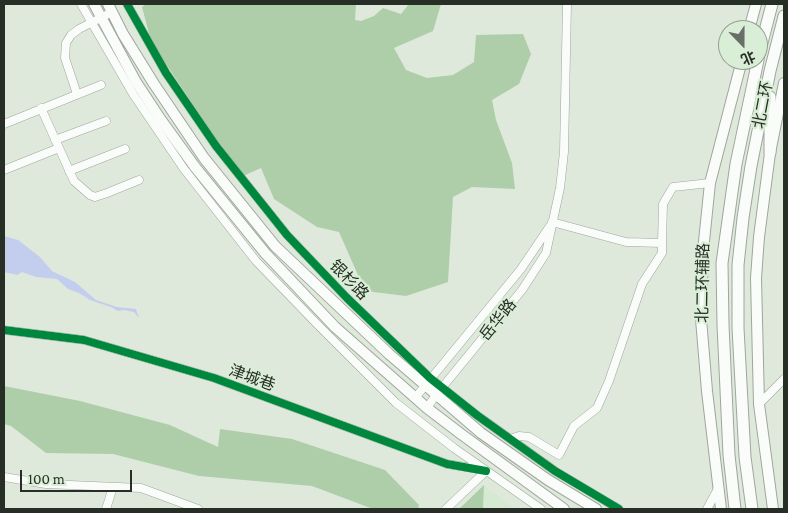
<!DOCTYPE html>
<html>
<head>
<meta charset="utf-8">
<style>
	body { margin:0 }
	#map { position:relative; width:788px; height:513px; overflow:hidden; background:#dee9dc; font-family:"Crimson Pro","Noto Sans SC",serif }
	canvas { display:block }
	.frame { position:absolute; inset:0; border:5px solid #272e26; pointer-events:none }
	.north { position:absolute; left:718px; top:20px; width:50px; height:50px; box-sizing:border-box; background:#daeed7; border:1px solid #92a190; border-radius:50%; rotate:158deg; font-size:14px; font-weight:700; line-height:20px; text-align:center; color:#272e26 }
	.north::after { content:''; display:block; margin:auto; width:18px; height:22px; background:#676f66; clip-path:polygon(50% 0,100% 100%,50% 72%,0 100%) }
	.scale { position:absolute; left:20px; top:470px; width:112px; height:22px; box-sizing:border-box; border:2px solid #272e26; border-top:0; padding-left:6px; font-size:15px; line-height:18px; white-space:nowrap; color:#272e26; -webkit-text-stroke:4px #daeed7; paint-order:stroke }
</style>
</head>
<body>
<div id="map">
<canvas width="788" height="513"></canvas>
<div class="frame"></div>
<div class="north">北</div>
<div class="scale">100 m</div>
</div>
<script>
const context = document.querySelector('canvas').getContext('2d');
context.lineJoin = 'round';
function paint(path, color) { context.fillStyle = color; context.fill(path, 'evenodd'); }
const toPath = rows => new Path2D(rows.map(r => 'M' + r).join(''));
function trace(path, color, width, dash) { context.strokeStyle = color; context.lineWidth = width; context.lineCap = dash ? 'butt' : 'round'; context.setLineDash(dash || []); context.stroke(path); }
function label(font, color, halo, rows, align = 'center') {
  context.font = font + ' "Crimson Pro","Noto Sans SC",serif'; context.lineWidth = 4.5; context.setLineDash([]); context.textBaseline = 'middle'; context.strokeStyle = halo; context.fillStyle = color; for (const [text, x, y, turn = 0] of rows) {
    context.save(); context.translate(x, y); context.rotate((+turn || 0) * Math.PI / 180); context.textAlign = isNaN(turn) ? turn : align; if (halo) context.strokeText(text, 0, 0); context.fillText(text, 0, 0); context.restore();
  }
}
const built = toPath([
	[484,485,515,509,483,509]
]);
const forest = toPath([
	[146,4,356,4,355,20,361,21,374,16,383,8,401,14,409,4,441,4,433,31,394,48,406,70,427,78,453,75,474,62,476,35,523,34,531,54,519,84,492,100,496,120,512,163,515,189,472,187,453,197,448,282,406,296,365,291,339,232,317,227,274,199,261,168,241,177,151,41,142,7],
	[4,386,80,401,170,425,218,447,220,429,292,439,385,470,419,505,418,509,373,509,312,486,199,476,113,454,46,453,11,426,4,424],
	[484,485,483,509,459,509]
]);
const water = toPath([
	[4,236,18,240,40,257,52,271,75,282,96,300,117,307,136,309,139,318,134,312,124,310,118,311,111,307,90,300,79,293,68,289,57,279,36,277,22,272,17,275,4,272]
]);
const minor = toPath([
	[81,4,133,94,184,169,256,261,319,326,396,403,454,448,541,509],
	[127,4,166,73,216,146,287,235,347,298,430,378,478,416,555,471,619,509],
	[77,94,65,58,66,43,71,35,79,29,112,12],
	[41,108,74,181,90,195,95,197,107,193,139,180],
	[4,124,101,85],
	[55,140,106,121],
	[4,170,59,148],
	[69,171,125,149],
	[552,222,626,242,662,243,663,204,673,187,710,183],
	[4,330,84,340,214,378,447,464,484,470],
	[415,398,521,269,550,226],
	[759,404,784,379],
	[427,408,436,395,522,290,546,253,560,188,564,152,567,4],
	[510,439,519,436,529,437,559,455,574,426,597,408,609,381,642,284,662,253,662,243],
	[4,477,46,484,141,488,198,509],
	[106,509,113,487],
	[446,509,486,471],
	[707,509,719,487]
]);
const major = toPath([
	[94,4,136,82,161,120,195,167,265,253,335,327,427,408,461,434,564,509],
	[108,4,123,34,154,84,204,158,275,246,389,354,481,433,548,480,596,509],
	[749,30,756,4],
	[721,509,707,391,701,319,703,251,710,183,742,60],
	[773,509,759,404,756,278,759,237,770,153,784,83]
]);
const highway = toPath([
	[758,58,772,4],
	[770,97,770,153],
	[735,509,729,455,723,325,722,263,736,164,758,60],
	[752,509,745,457,738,328,738,265,743,218,751,166,770,71,784,16]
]);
const cycleway = toPath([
	[127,4,166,73,216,146,287,235,347,298,430,378,478,416,555,471,619,509],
	[4,330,84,340,214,378,447,464,486,471]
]);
const streetNames = [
	["北二环",763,105,-79],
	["银杉路",349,280,46],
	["北二环辅路",703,283,-89],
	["岳华路",498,320,-51],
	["津城巷",252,378,20]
];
paint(built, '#d6e9d3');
paint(forest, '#aecea9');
paint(water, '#c3cdee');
trace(minor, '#9fa69d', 9);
trace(major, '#9fa69d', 12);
trace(highway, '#9fa69d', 13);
trace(minor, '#fafcfa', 8);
trace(major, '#fafcfa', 10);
trace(highway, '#fafcfa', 11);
trace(cycleway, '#00873e', 8);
label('16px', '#272e26', '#daeed7', streetNames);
</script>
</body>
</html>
